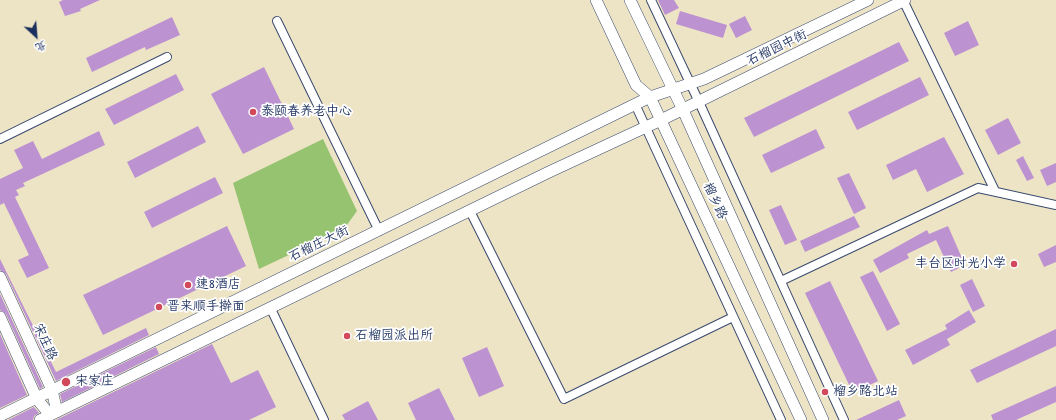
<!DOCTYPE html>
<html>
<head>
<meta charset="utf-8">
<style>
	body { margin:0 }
	#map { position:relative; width:1056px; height:420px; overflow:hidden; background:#ede4c6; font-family:"Patrick Hand","LXGW WenKai TC",sans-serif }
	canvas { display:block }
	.north { position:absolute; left:16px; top:16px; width:40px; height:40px; -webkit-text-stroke:3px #fff; paint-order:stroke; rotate:154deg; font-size:11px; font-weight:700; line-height:16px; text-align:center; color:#1b2f5e }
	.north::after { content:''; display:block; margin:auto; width:14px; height:18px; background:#1b2f5e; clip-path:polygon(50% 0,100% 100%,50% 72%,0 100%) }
</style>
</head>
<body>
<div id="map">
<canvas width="1056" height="420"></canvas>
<div class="north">北</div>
</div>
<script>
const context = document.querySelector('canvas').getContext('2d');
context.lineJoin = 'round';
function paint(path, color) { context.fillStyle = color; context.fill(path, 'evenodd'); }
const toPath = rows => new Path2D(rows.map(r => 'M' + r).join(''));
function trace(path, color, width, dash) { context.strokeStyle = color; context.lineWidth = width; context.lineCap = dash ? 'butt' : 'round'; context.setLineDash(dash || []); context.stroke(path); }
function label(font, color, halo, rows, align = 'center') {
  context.font = font + ' "Patrick Hand","LXGW WenKai TC",sans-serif'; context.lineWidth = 3.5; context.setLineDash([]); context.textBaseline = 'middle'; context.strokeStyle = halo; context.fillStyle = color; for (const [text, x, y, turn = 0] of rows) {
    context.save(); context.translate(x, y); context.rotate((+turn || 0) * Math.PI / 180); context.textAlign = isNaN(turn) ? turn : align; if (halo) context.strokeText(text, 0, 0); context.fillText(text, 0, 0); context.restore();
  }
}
const green = toPath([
	[323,139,357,211,344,229,259,269,233,183]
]);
const building = toPath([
	[63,0,100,0,80,9,81,11,65,16,59,2],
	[658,0,674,0,679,8,665,15],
	[680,11,727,25,723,38,676,24],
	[745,16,752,30,736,38,729,24],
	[172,17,180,35,146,50,145,47,92,72,86,58],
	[968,21,979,45,955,56,944,33],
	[899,42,909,61,754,137,744,118],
	[264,67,294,129,243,154,211,94],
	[176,74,184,90,114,125,105,109],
	[920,77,929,95,857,130,848,112],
	[1008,118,1021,143,998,155,985,130],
	[198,126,206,142,135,178,127,162],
	[816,129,825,148,771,173,762,155],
	[99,131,105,145,23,183,25,186,16,190,19,195,15,197,49,268,27,278,18,260,29,255,4,203,0,205,0,179,23,168,14,150,33,141,42,159],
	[944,137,964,174,927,192,916,169,893,180,886,165],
	[1023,156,1034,178,1027,181,1016,160],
	[1056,163,1056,182,1047,186,1040,170],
	[849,173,866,208,854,214,837,178],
	[215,177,223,193,152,228,144,212],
	[781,205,797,240,785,245,769,210],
	[854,216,860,227,805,252,800,241],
	[227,226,246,266,103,335,83,295],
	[948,226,965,265,951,272,936,240,907,254,909,258,880,273,873,260,927,230,929,234],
	[1056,245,1056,262,1044,267,1038,254],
	[0,259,56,372,146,328,149,335,56,381,6,274,0,270],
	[873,271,900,324,887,331,860,277],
	[972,279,985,306,973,312,960,285],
	[830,281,878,381,853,393,805,293],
	[0,294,43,387,40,389,6,314,0,310],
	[969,310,976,322,947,339,950,345,913,365,905,350,947,329,945,325],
	[1056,329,1056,346,977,383,970,370],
	[0,334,27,395,0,408],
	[212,344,231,383,258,370,276,407,249,420,56,420],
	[156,347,159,354,62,402,60,394],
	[487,347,504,386,479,397,462,358],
	[1056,386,1056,402,1016,420,993,420,991,415],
	[439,388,455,420,416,420,408,403],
	[899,400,906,416,897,420,856,420],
	[368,401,378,420,345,420,342,415],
	[34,407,39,413,34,416,33,420,8,420]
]);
const minor = toPath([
	[651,0,699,102,844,420],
	[903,0,995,191],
	[277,21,379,231],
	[635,104,781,420],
	[0,139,167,57],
	[470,211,564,399,733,317],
	[781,281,978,188,1056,205],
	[271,309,324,420]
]);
const major = toPath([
	[596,0,636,85,650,97,801,420],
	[630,0,683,110,823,420],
	[0,277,52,390,57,412],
	[0,317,37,399,50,415],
	[0,416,650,97,704,79,868,0],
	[40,420,549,172,661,120,905,0]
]);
const markers = [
	[253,112,4,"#d1495b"],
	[1014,264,4,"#d1495b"],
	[188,285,4,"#d1495b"],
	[159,307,4,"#d1495b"],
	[347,336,4,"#d1495b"],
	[66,382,5,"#d1495b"],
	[825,392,4,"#d1495b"]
];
const streetNames = [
	["石榴园中街",777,48,-26],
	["榴乡路",715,201,65],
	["石榴庄大街",319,244,-26],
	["宋庄路",45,342,65]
];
const poiNames = [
	["泰颐春养老中心",261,112],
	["丰台区时光小学",1006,264,"right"],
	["速8酒店",196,285],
	["晋来顺手擀面",167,307],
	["石榴园派出所",355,336],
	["宋家庄",75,382],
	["榴乡路北站",833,392]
];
paint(green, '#96c370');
paint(building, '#bd92d1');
trace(minor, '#3a4a6e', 10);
trace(major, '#3a4a6e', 12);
trace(minor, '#fff', 8);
trace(major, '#fff', 11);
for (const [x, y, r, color] of markers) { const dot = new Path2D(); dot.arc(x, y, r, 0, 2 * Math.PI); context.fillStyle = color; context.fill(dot); trace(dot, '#fff', 1.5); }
label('13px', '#1b2f5e', '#fff', streetNames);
label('13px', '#1b2f5e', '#fff', poiNames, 'left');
</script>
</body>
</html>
